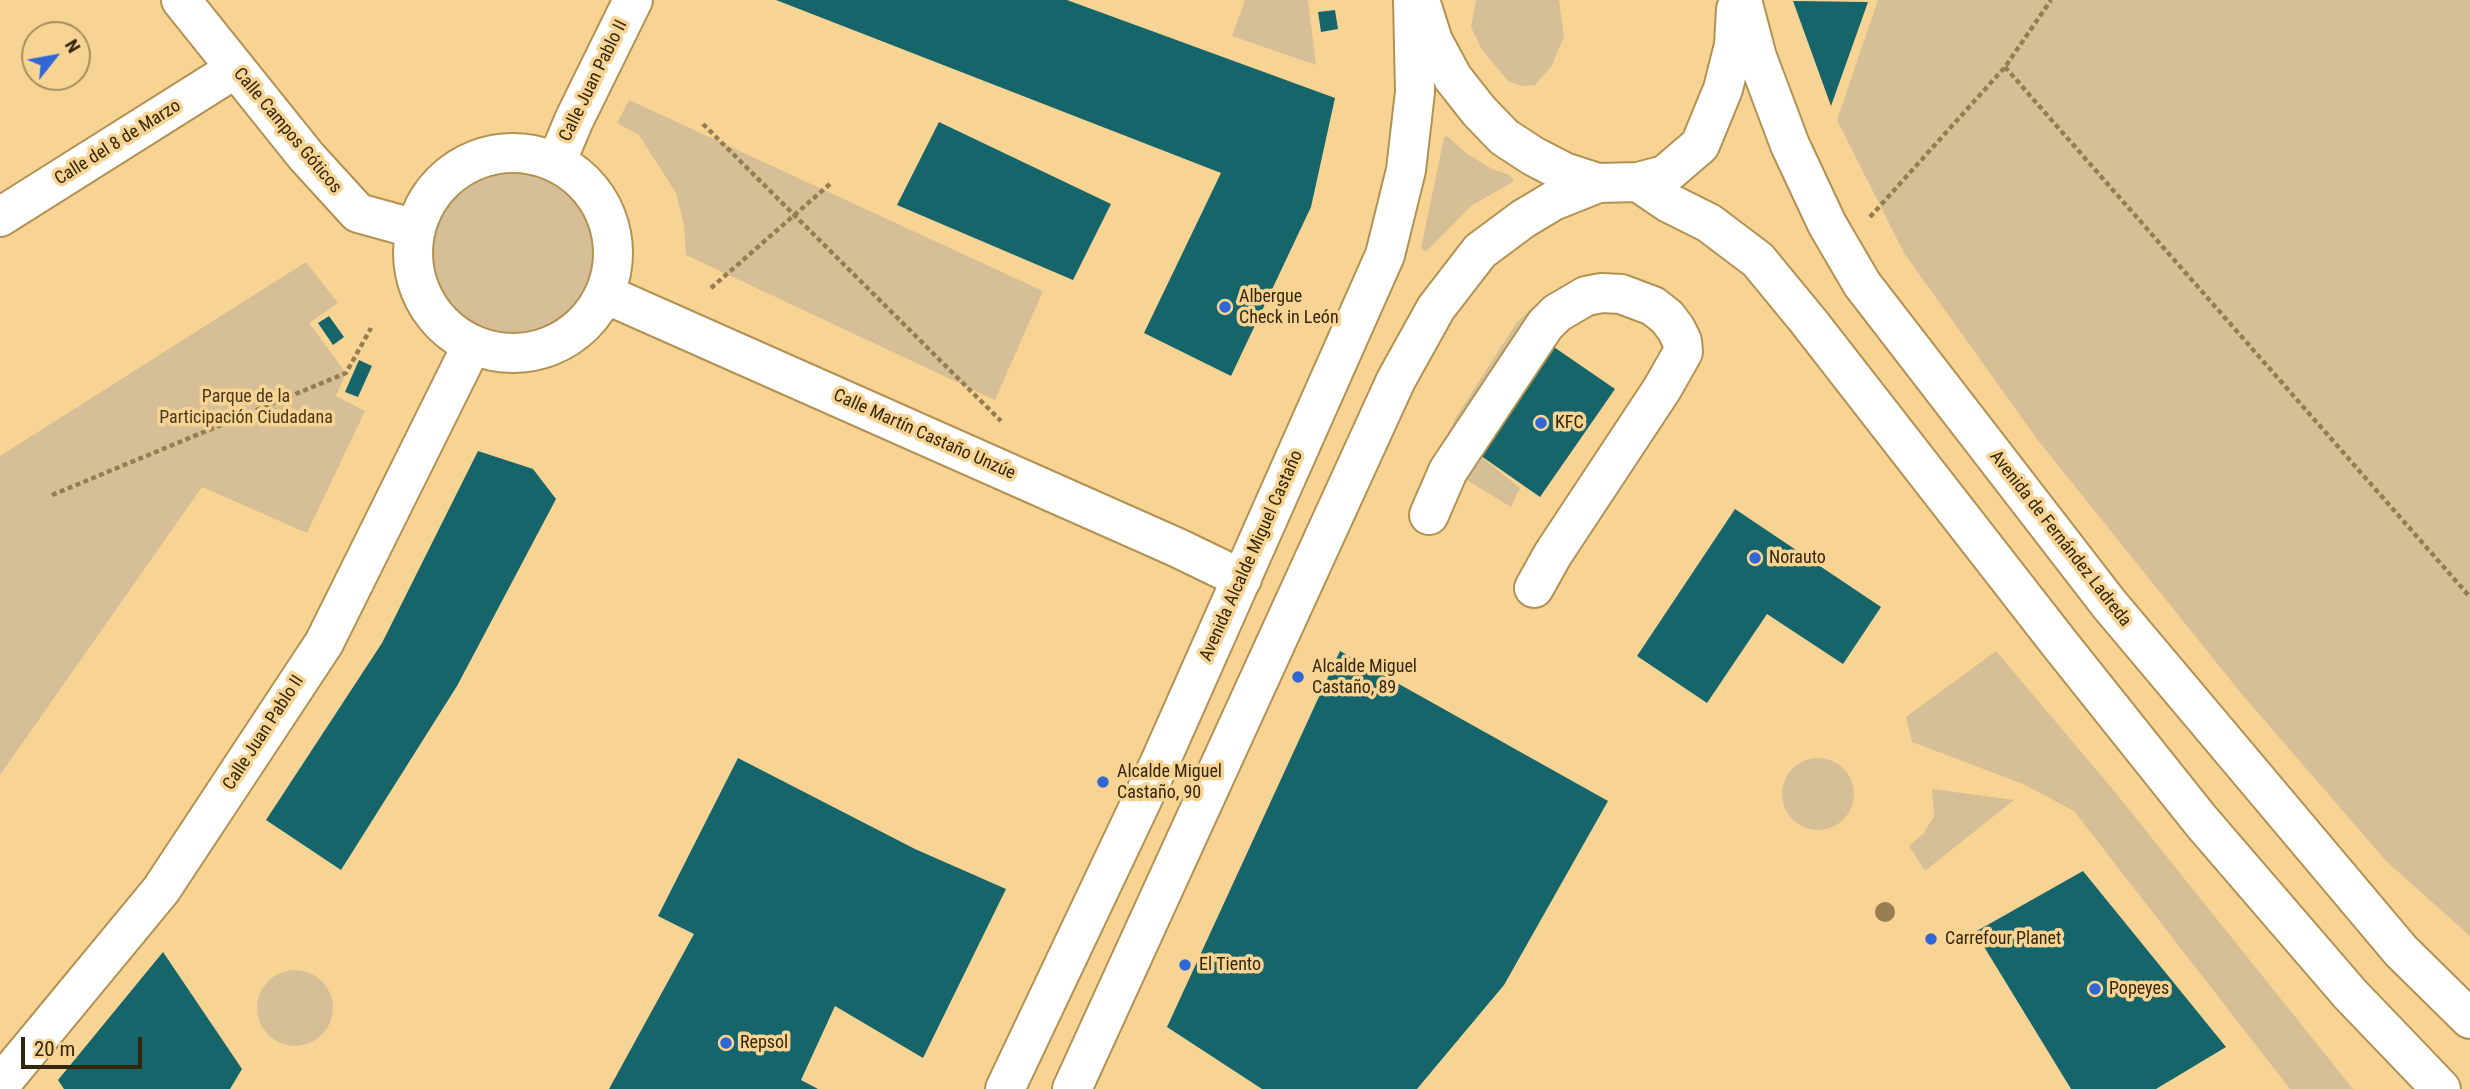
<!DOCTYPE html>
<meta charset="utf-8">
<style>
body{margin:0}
#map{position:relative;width:2470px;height:1089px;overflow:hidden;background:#f7d494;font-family:"Roboto Condensed",sans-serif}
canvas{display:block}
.north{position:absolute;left:21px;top:21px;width:70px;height:70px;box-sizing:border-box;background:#f7d494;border:2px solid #a98e5d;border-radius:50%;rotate:59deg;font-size:19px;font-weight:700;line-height:28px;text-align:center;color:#33260b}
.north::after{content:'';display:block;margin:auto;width:24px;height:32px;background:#3066d5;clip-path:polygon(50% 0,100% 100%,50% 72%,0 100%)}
.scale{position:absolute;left:21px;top:1037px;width:121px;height:32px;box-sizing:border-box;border:4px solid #33260b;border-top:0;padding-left:9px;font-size:21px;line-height:24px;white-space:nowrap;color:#33260b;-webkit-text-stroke:5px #f7d494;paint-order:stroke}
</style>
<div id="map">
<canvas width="2470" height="1089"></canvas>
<div class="north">N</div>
<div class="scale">20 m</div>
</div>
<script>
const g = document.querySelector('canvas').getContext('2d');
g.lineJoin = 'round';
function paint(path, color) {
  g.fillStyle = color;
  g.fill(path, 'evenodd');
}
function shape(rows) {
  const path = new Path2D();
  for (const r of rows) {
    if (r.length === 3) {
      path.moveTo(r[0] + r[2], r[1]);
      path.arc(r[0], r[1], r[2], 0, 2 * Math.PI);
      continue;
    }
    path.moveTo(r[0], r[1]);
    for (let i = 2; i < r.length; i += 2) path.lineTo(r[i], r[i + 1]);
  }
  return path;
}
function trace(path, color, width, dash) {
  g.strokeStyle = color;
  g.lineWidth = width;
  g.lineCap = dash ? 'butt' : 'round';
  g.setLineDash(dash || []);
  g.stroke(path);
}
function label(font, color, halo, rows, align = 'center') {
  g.font = font + ' "Roboto Condensed",sans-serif';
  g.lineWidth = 7;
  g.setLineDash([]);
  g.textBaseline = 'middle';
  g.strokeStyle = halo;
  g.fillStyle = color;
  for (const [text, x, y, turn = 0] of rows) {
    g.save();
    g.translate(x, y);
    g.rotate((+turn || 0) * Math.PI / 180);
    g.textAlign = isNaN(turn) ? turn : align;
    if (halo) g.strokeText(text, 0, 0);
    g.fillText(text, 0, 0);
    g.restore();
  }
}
const green = shape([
 [1245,0,1308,0,1316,65,1232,36],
 [1476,0,1559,0,1564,37,1551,67,1535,85,1522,86,1508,81,1482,50,1471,27],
 [1878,0,2470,0,2470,936,2387,862,2240,692,2037,439,1904,253,1837,120],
 [629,100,1043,291,995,400,686,255,684,225,676,193,639,135,617,123],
 [1447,136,1466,153,1492,169,1510,175,1514,181,1471,206,1426,252,1421,248,1444,138],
 [513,253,81],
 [306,262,338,303,309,323,346,373,336,396,365,411,307,533,202,487,0,775,0,456],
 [1588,275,1601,275,1434,462,1456,417,1517,322,1545,296],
 [1474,451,1520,488,1511,507,1465,479],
 [1996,651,2115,792,2353,1089,2290,1089,2074,811,2023,784,1912,742,1906,717],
 [1818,794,36],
 [1932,789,2014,800,1925,871,1909,846,1924,833,1934,816],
 [295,1008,38]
]);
const building = shape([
 [776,0,1067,0,1335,98,1311,207,1231,376,1144,333,1221,173],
 [1793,1,1868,2,1831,106],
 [1335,10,1338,29,1321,32,1318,12],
 [939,122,1111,204,1073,280,897,205],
 [329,316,344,337,333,345,318,323],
 [1548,343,1615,389,1540,497,1474,451],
 [359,360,372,366,358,397,345,392],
 [478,451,533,469,556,499,457,686,341,870,266,820,382,643],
 [1735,509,1881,607,1843,664,1767,614,1707,703,1637,656],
 [1340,651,1608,801,1504,985,1417,1089,1262,1089,1167,1027],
 [738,758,915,849,1006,889,923,1058,835,1006,801,1080,818,1089,609,1089,694,934,658,916],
 [2083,871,2226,1047,2156,1089,2071,1089,1975,932],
 [163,952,242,1069,230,1089,64,1089,58,1080]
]);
const path = shape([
 [2005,67,2470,597],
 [703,124,1001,421],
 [1870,217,2005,67,2051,0],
 [711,288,831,183],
 [52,495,346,373,371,328]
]);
const minor = shape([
 [181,0,306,156,358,213,416,229],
 [513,253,100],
 [556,163,574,120,633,0],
 [0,217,235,69],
 [605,294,1178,548,1242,579],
 [1429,515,1448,471,1545,325,1557,313,1586,296,1602,293,1621,294,1653,306,1667,317,1676,329,1682,341,1683,352,1662,389,1553,554,1534,588],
 [0,1085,161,890,324,643,472,345]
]);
const major = shape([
 [1005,1089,1160,762,1385,255,1406,170,1415,92,1413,0],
 [1072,1089,1396,380,1436,308,1480,251,1523,219,1553,201,1598,183]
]);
const highway = shape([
 [1420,0,1433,41,1453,78,1479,111,1504,137,1533,156,1564,172,1598,183,1638,182,1665,175,1700,145,1723,89,1734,45,1736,9],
 [1742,0,1757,57,1790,145,1827,224,1862,284,2109,604,2401,951,2470,1019],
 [1638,182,1669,203,1709,223,1758,260,1809,322,2059,643,2201,821,2350,994,2441,1089]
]);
const trees = [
 [1885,912]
];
const markers = [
 [1225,307,7,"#3066d5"],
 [1541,423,7,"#3066d5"],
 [1755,558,7,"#3066d5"],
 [1298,677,7,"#3066d5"],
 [1103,782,7,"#3066d5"],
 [1931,939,7,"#3066d5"],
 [1185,965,7,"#3066d5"],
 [2095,989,7,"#3066d5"],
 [726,1043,7,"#3066d5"]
];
const streetNames = [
 ["Calle Juan Pablo II",594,81,-64],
 ["Calle Campos Góticos",287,131,50],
 ["Calle del 8 de Marzo",118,143,-32],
 ["Calle Martín Castaño Unzúe",924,435,24],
 ["Avenida de Fernández Ladreda",2060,539,52],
 ["Avenida Alcalde Miguel Castaño",1252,556,-66],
 ["Calle Juan Pablo II",264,733,-57]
];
const poiNames = [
 ["Albergue",1239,297],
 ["Check in León",1239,318],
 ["KFC",1555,423],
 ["Norauto",1769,558],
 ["Alcalde Miguel",1312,667],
 ["Castaño, 89",1312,688],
 ["Alcalde Miguel",1117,772],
 ["Castaño, 90",1117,793],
 ["Carrefour Planet",1945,939],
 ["El Tiento",1199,965],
 ["Popeyes",2109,989],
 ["Repsol",740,1043]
];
const parkNames = [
 ["Parque de la",246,397],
 ["Participación Ciudadana",246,418]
];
paint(green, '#d6bf96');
paint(building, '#15656a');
trace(minor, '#b29152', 42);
trace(major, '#b29152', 42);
trace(highway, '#b29152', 42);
trace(path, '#957d4f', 4.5, [5, 3.5]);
trace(minor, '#fff', 38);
trace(major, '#fff', 38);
trace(highway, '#fff', 38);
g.fillStyle = '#977f51';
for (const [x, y] of trees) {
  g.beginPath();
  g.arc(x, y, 10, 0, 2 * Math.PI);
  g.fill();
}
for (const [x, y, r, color] of markers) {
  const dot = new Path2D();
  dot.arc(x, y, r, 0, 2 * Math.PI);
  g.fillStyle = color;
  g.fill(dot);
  trace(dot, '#f7d494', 2.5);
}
label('18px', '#33260b', '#f7d494', streetNames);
label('18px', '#33260b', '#f7d494', poiNames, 'left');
label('18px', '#49391b', '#f7d494', parkNames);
</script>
